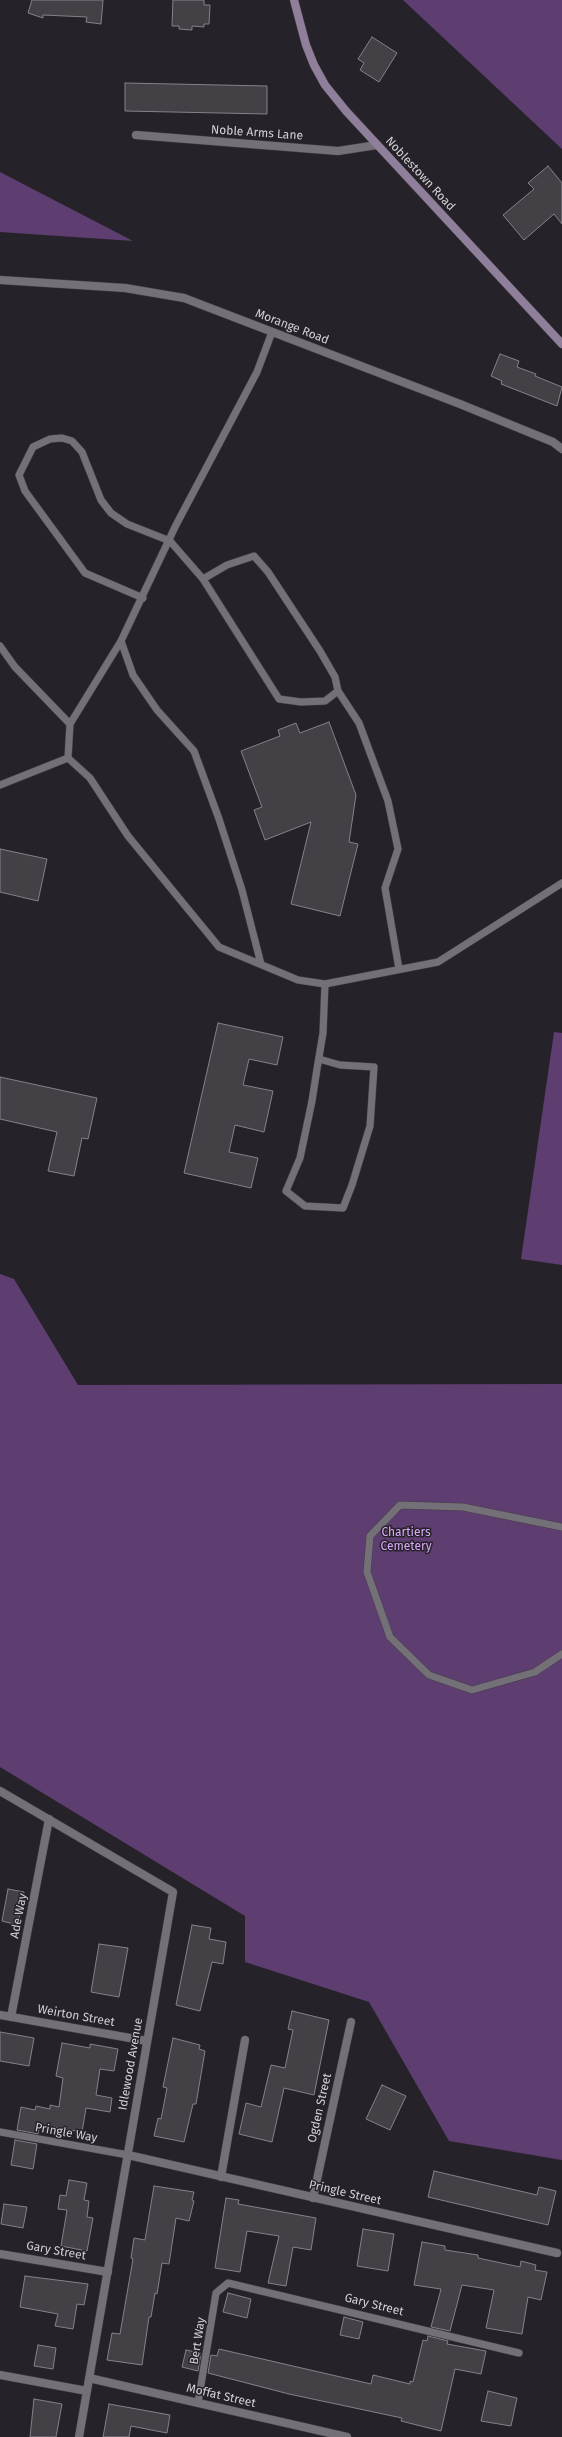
<!DOCTYPE html>
<style>
body{margin:0}
canvas{display:block;background:#262229}
</style>
<canvas width="562" height="2437"></canvas>
<script>
const g = document.querySelector('canvas').getContext('2d');
g.lineJoin = 'round';
function paint(path, color) {
  g.fillStyle = color;
  g.fill(path, 'evenodd');
}
function shape(rows) {
  const path = new Path2D();
  for (const r of rows) {
    path.moveTo(r[0], r[1]);
    for (let i = 2; i < r.length; i += 2) path.lineTo(r[i], r[i + 1]);
  }
  return path;
}
function trace(path, color, width, dash) {
  g.strokeStyle = color;
  g.lineWidth = width;
  g.lineCap = dash ? 'butt' : 'round';
  g.setLineDash(dash || []);
  g.stroke(path);
}
function label(font, color, halo, rows, align = 'center') {
  g.font = font + ' "Fira Sans",sans-serif';
  g.lineWidth = 3;
  g.setLineDash([]);
  g.textBaseline = 'middle';
  g.strokeStyle = halo;
  g.fillStyle = color;
  for (const [text, x, y, turn = 0] of rows) {
    g.save();
    g.translate(x, y);
    g.rotate((+turn || 0) * Math.PI / 180);
    g.textAlign = isNaN(turn) ? turn : align;
    if (halo) g.strokeText(text, 0, 0);
    g.fillText(text, 0, 0);
    g.restore();
  }
}
const green = shape([
 [403,0,562,0,562,149],
 [0,172,133,241,0,232],
 [554,1032,562,1033,562,1265,521,1259],
 [0,1274,14,1279,78,1385,562,1384,562,2160,449,2141,369,2002,245,1962,245,1916,0,1767]
]);
const building = shape([
 [32,0,103,0,101,24,86,22,87,17,43,15,43,18,28,13,32,0],
 [173,0,204,0,204,5,210,5,209,24,204,24,204,27,192,26,192,30,179,29,179,26,172,26,173,0],
 [372,37,397,53,379,82,360,70,364,63,358,59,372,37],
 [125,83,267,86,267,114,125,111,125,83],
 [548,166,562,183,562,224,554,214,524,240,503,215,534,189,528,183,548,166],
 [500,354,519,361,517,367,536,374,535,376,562,387,557,406,501,384,502,381,491,376,500,354],
 [329,722,356,795,349,842,358,844,340,916,291,904,311,822,265,840,254,810,262,807,241,751,280,736,278,730,296,723,300,733,329,722],
 [0,849,47,859,38,901,0,892,0,849],
 [218,1023,283,1037,277,1065,249,1059,243,1085,273,1091,264,1132,235,1125,229,1152,258,1158,251,1188,184,1173,218,1023],
 [0,1077,97,1098,88,1139,82,1138,74,1176,48,1171,57,1132,0,1119,0,1077],
 [8,1889,24,1892,18,1925,2,1921,8,1889],
 [192,1925,211,1928,209,1939,226,1942,223,1964,212,1962,200,2011,176,2005,192,1925],
 [99,1944,128,1948,119,1997,91,1992,99,1944],
 [292,2011,329,2020,314,2095,284,2088,272,2142,239,2134,246,2103,261,2107,271,2065,285,2068,293,2030,288,2029,292,2011],
 [0,2032,34,2038,29,2066,0,2061,0,2032],
 [173,2038,200,2045,199,2049,205,2051,196,2104,193,2104,184,2142,154,2136,158,2118,161,2119,167,2088,163,2087,173,2038],
 [62,2043,90,2048,90,2044,118,2049,114,2071,100,2069,96,2095,112,2098,110,2112,86,2108,82,2132,40,2125,38,2134,17,2130,21,2107,35,2110,36,2106,50,2109,50,2105,59,2107,63,2078,56,2076,62,2043],
 [382,2085,406,2096,390,2130,366,2119,382,2085],
 [15,2140,37,2144,33,2169,11,2165,15,2140],
 [434,2171,537,2195,539,2187,556,2191,548,2225,428,2197,434,2171],
 [69,2180,87,2183,84,2200,89,2201,87,2217,93,2218,87,2251,61,2246,67,2210,58,2209,60,2195,66,2196,69,2180],
 [154,2186,194,2192,192,2200,194,2201,189,2221,176,2218,169,2264,162,2263,157,2294,155,2293,151,2317,149,2317,142,2365,107,2360,112,2333,120,2334,133,2259,131,2258,134,2238,145,2240,154,2186],
 [226,2198,239,2200,238,2204,316,2218,311,2250,293,2247,286,2286,268,2283,279,2236,247,2231,240,2272,215,2268,226,2198],
 [4,2204,27,2207,23,2228,1,2224,4,2204],
 [363,2229,394,2234,388,2271,357,2266,363,2229],
 [422,2242,445,2246,445,2250,478,2255,478,2258,520,2267,521,2261,536,2265,535,2270,547,2272,541,2300,528,2297,522,2334,486,2328,494,2290,462,2285,450,2331,431,2327,441,2289,414,2285,422,2242],
 [25,2276,88,2284,84,2305,77,2304,73,2329,55,2326,58,2314,20,2307,25,2276],
 [228,2293,251,2299,247,2318,223,2312,228,2293],
 [344,2317,363,2322,359,2339,340,2335,344,2317],
 [428,2336,448,2341,447,2344,486,2351,481,2374,455,2369,441,2431,401,2421,402,2418,289,2394,208,2373,211,2355,217,2356,219,2349,371,2384,373,2375,410,2384,410,2381,413,2382,423,2340,427,2341,428,2336],
 [38,2345,56,2348,53,2369,34,2366,38,2345],
 [186,2350,201,2353,198,2371,182,2367,186,2350],
 [488,2391,517,2398,511,2426,481,2421,488,2391],
 [34,2399,62,2404,56,2437,30,2437,34,2399],
 [109,2404,170,2415,167,2433,131,2426,129,2437,103,2437,109,2404]
]);
const service = shape([
 [143,598,85,573,25,491,19,475,33,447,50,439,62,438,72,441,82,452,101,500,111,513,127,524,170,541,203,579,227,565,254,556,268,572,320,651,335,677,338,691,325,701,301,702,279,699,203,579],
 [121,641,70,724,68,758,90,778,128,836,219,947,298,980,325,984,438,962,562,883],
 [0,646,15,667,70,724],
 [338,691,359,723,388,801,398,849,385,888,399,969],
 [0,785,68,758],
 [261,964,242,890,219,819,194,751,157,710,133,675,121,641,176,525,257,372,272,332],
 [319,1059,340,1065,374,1067,370,1126,352,1185,343,1208,305,1206,286,1191,300,1158,312,1101,317,1069,323,1033,325,984],
 [562,1527,463,1507,400,1505,370,1536,367,1572,390,1637,429,1675,472,1690,535,1672,562,1654],
 [0,2132,128,2155],
 [198,2403,216,2293,228,2283,519,2353]
]);
const minor = shape([
 [136,135,338,151,377,145],
 [0,1791,173,1892,79,2437],
 [0,2015,147,2041],
 [11,2017,49,1819],
 [128,2155,557,2253],
 [221,2177,245,2040],
 [313,2198,351,2022],
 [0,2254,108,2272],
 [0,2375,87,2391],
 [89,2378,347,2437]
]);
const tertiary = shape([
 [0,280,125,288,184,298,460,404,553,442,562,449]
]);
const secondary = shape([
 [294,0,306,45,314,65,325,85,346,111,562,344]
]);
const streetNames = [
 ["Noble Arms Lane",257,133,4],
 ["Noblestown Road",420,174,47],
 ["Morange Road",292,327,21],
 ["Ade Way",19,1916,-79],
 ["Weirton Street",76,2016,10],
 ["Idlewood Avenue",131,2064,-80],
 ["Ogden Street",320,2108,-77],
 ["Pringle Way",66,2133,10],
 ["Pringle Street",345,2193,13],
 ["Gary Street",56,2251,10],
 ["Gary Street",374,2305,14],
 ["Bert Way",198,2341,-81],
 ["Moffat Street",221,2396,13]
];
const parkNames = [
 ["Chartiers",406,1533],
 ["Cemetery",406,1547]
];
paint(green, '#5e3d70');
paint(building, '#444046');
trace(building, '#868189', 1);
trace(service, '#423f44', 8);
trace(minor, '#423f44', 9);
trace(tertiary, '#423f44', 9);
trace(secondary, '#423f44', 9);
trace(service, '#747077', 7);
trace(minor, '#747077', 8);
trace(tertiary, '#747077', 8);
trace(secondary, '#907f9b', 8);
label('12px', '#d3d0d5', '#262229', streetNames);
label('12px', '#daa8f8', '#262229', parkNames);
</script>
